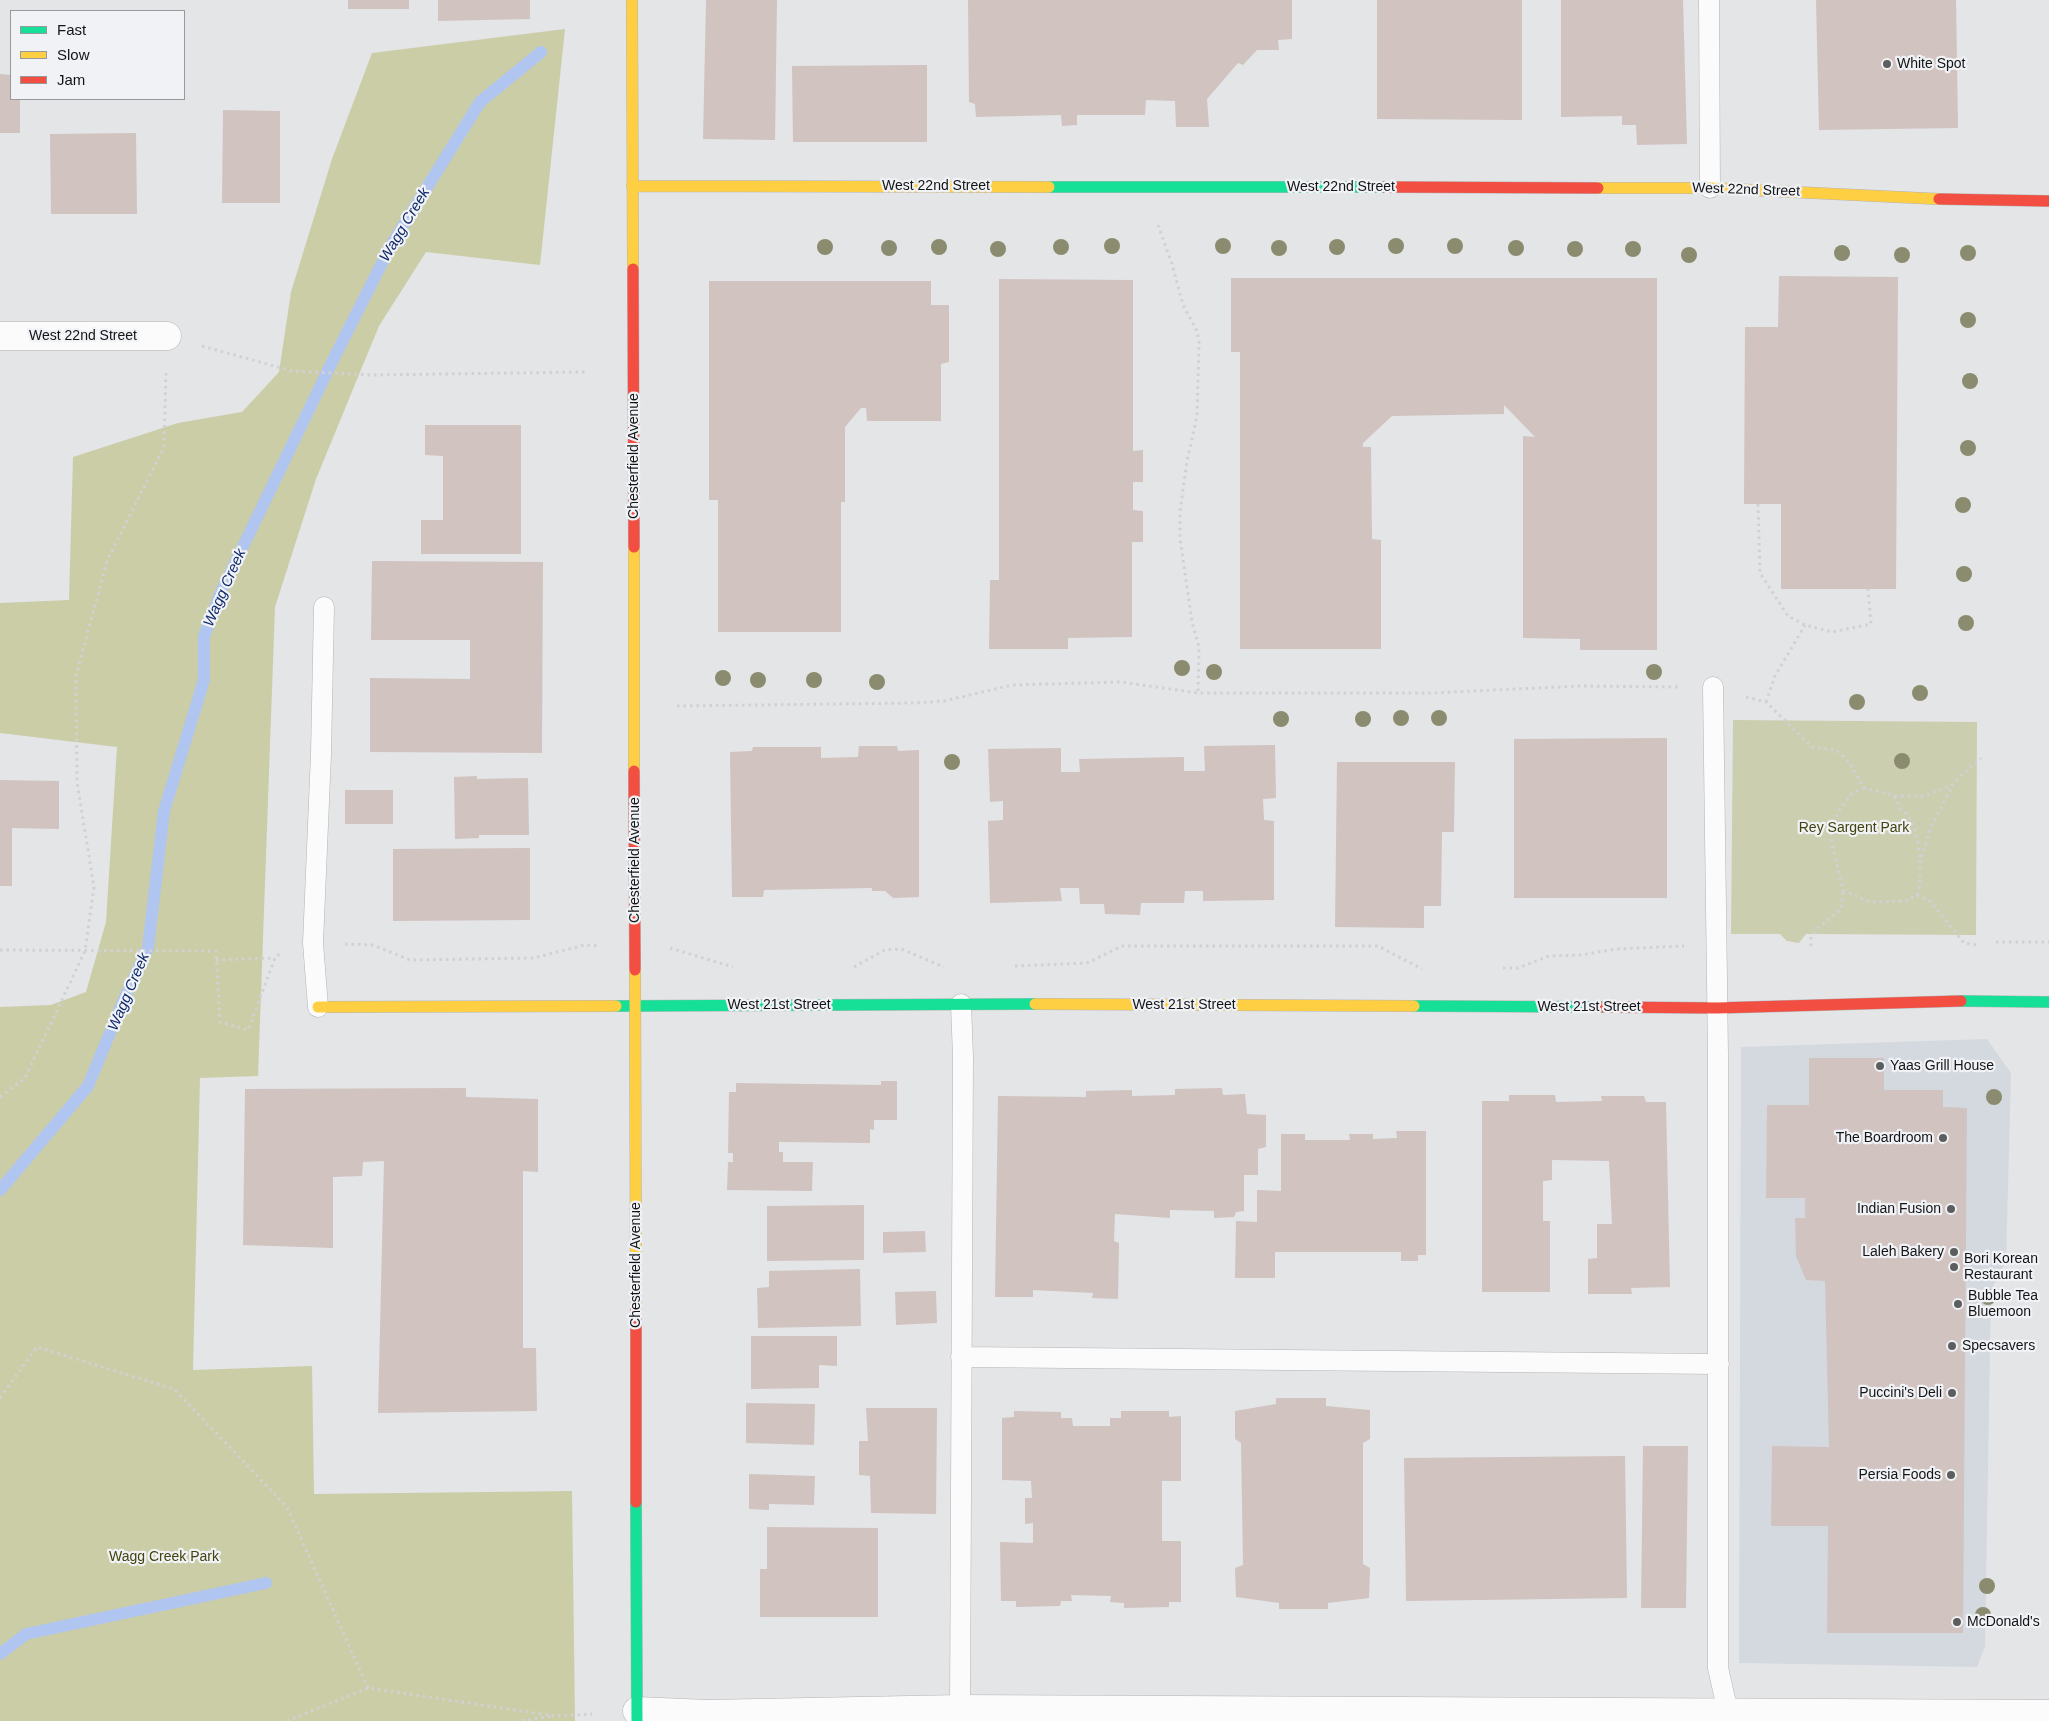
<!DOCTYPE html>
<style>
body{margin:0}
#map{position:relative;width:2049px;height:1721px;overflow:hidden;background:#e4e5e7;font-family:Arial,sans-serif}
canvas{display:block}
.legend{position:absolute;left:10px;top:10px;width:175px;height:90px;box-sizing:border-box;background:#f0f2f6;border:1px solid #98999c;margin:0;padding:6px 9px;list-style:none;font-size:15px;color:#131415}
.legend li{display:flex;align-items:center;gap:10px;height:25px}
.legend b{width:25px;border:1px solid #98999c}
</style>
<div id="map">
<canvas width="2049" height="1721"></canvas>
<ul class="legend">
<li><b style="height:6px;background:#16e098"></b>Fast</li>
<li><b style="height:6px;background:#ffcf43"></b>Slow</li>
<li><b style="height:6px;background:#f24e42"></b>Jam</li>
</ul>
</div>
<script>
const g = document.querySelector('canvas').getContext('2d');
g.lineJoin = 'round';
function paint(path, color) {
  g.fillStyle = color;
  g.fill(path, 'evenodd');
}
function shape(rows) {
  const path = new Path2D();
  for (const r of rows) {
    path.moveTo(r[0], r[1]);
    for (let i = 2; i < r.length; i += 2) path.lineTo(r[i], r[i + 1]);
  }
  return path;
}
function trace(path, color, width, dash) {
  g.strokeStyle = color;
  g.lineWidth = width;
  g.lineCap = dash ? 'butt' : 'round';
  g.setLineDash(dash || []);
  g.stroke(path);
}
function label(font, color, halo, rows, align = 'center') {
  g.font = font + ' Arial,sans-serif';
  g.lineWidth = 4.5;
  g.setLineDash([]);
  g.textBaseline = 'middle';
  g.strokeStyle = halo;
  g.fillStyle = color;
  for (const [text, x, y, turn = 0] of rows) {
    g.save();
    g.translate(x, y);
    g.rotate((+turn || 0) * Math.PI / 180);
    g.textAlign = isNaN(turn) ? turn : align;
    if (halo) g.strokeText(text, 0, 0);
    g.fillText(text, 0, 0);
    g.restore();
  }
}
const built = shape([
 [1987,1039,2011,1073,2006,1262,1991,1290,1985,1647,1977,1667,1739,1663,1741,1047]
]);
const green = shape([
 [1733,720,1977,722,1976,935,1806,934,1799,943,1787,941,1780,934,1731,934]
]);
const forest = shape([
 [565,29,540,265,426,252,379,326,316,479,275,607,258,1076,200,1078,193,1370,312,1366,314,1494,572,1491,575,1721,0,1721,0,1007,51,1005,86,992,106,922,117,747,0,733,0,603,69,600,73,457,178,423,242,412,279,372,291,292,332,159,372,53]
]);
const stream = shape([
 [0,1190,88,1086,124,999,148,948,164,811,204,680,204,636,221,592,330,366,390,247,480,102,541,52],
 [0,1654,26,1634,266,1583]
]);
const building = shape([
 [348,0,409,0,409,9,348,9],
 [438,0,530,0,530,19,438,21],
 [706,0,777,0,775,140,703,139],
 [968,0,1292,0,1292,39,1278,40,1279,50,1257,50,1243,65,1238,63,1207,99,1209,127,1176,127,1175,101,1146,100,1145,115,1077,115,1077,125,1062,126,1061,115,976,117,975,104,969,102],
 [1377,0,1522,0,1522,120,1377,119],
 [1561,0,1683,0,1687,144,1637,145,1636,125,1622,125,1622,116,1561,117],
 [1816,0,1956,0,1958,128,1819,130],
 [927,65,927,142,793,142,792,66],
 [0,74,11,75,11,99,20,99,20,133,0,133],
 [223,110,280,111,280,203,222,203],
 [136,133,137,214,51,214,50,134],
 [1779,276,1898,277,1896,589,1781,589,1781,504,1744,504,1745,327,1778,327],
 [1231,278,1657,278,1657,650,1580,650,1580,639,1523,638,1523,436,1535,437,1504,405,1504,414,1392,416,1363,443,1363,447,1371,447,1372,539,1381,540,1381,649,1240,649,1240,352,1231,352],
 [999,279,1133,280,1133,451,1143,450,1143,482,1133,482,1133,510,1143,511,1143,542,1132,542,1132,637,1068,638,1068,649,989,649,990,580,999,580],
 [709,281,931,281,931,305,949,305,949,362,941,364,941,421,867,421,866,408,861,408,845,427,845,502,841,502,841,632,718,632,718,500,709,500],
 [425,425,521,425,521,554,421,554,421,520,443,520,443,456,425,455],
 [372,561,543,562,542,753,370,752,370,678,470,679,470,640,371,640],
 [1667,738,1667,898,1514,898,1514,739],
 [1275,745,1276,798,1263,799,1264,820,1274,821,1274,900,1203,901,1203,891,1185,891,1184,903,1141,903,1140,915,1105,914,1104,904,1080,904,1079,888,1060,888,1062,901,990,903,988,821,1003,820,1003,801,990,802,988,749,1061,748,1061,772,1080,772,1079,759,1184,757,1184,771,1205,771,1204,746],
 [859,746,897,746,898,751,919,750,919,897,893,898,885,891,872,891,872,888,764,890,763,897,732,897,730,752,752,751,753,747,821,747,821,758,858,757],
 [1337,762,1455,762,1454,832,1442,832,1441,906,1424,906,1424,928,1335,927],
 [477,776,477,779,528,778,529,835,479,835,479,838,455,839,454,777],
 [0,780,59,781,59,829,12,828,12,886,0,886],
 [345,790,393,790,393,824,345,824],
 [530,848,530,920,393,921,393,849],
 [1809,1058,1884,1058,1884,1090,1943,1090,1943,1107,1967,1108,1963,1633,1827,1633,1828,1526,1771,1526,1772,1446,1829,1447,1825,1281,1806,1280,1796,1256,1795,1218,1805,1218,1805,1198,1766,1198,1767,1105,1809,1105],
 [881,1081,897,1081,897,1120,874,1120,874,1130,870,1129,870,1143,779,1142,779,1152,783,1152,783,1162,813,1162,812,1191,727,1190,728,1162,733,1162,733,1153,728,1153,729,1092,736,1092,736,1083,881,1085],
 [466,1088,466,1097,538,1099,538,1172,523,1171,523,1348,536,1348,537,1411,378,1413,384,1161,363,1162,362,1176,333,1177,333,1248,243,1245,245,1089],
 [1222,1088,1223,1095,1245,1094,1247,1114,1266,1115,1266,1147,1258,1149,1258,1175,1244,1175,1244,1211,1236,1212,1234,1217,1214,1218,1214,1211,1170,1210,1170,1218,1115,1214,1114,1241,1119,1243,1118,1299,1092,1298,1093,1293,1033,1290,1033,1297,995,1297,998,1096,1086,1097,1086,1091,1132,1090,1132,1096,1175,1095,1175,1089],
 [1509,1095,1555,1095,1556,1102,1602,1101,1601,1096,1644,1096,1646,1102,1666,1102,1670,1287,1631,1288,1632,1294,1588,1294,1588,1259,1597,1258,1597,1224,1612,1224,1609,1161,1552,1160,1552,1180,1543,1181,1543,1221,1550,1221,1550,1292,1482,1292,1482,1101,1509,1101],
 [1396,1131,1426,1131,1426,1255,1418,1255,1418,1261,1401,1261,1401,1252,1275,1252,1275,1278,1235,1278,1236,1221,1257,1222,1257,1190,1281,1191,1281,1134,1305,1134,1305,1140,1350,1140,1349,1134,1373,1134,1373,1139,1397,1138],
 [864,1205,864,1260,767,1261,767,1206],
 [925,1231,926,1252,883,1253,883,1232],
 [860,1269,861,1326,758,1328,757,1288,769,1287,769,1271],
 [936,1291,937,1323,896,1325,895,1292],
 [751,1336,837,1336,837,1366,819,1365,819,1388,751,1389],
 [1276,1398,1326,1398,1326,1406,1370,1410,1370,1439,1363,1443,1363,1564,1370,1568,1369,1598,1328,1603,1328,1609,1279,1609,1279,1603,1236,1597,1235,1568,1243,1565,1241,1443,1235,1439,1235,1411,1276,1404],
 [746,1403,815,1404,814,1445,746,1443],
 [866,1408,937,1408,936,1514,871,1513,870,1476,859,1475,859,1441,868,1441],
 [1014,1411,1061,1412,1061,1418,1072,1418,1073,1426,1110,1426,1110,1418,1121,1418,1121,1411,1169,1411,1169,1417,1181,1416,1181,1481,1162,1481,1162,1541,1181,1541,1181,1602,1169,1602,1169,1607,1124,1608,1124,1603,1110,1602,1111,1596,1071,1595,1072,1601,1061,1601,1060,1606,1016,1607,1016,1601,1001,1601,1000,1542,1033,1543,1033,1523,1025,1524,1025,1498,1032,1498,1031,1481,1002,1480,1002,1418,1014,1417],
 [1643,1446,1688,1446,1686,1608,1641,1608],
 [1625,1456,1627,1598,1406,1601,1404,1458],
 [749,1474,815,1476,814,1505,769,1504,769,1510,749,1509],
 [767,1527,878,1528,878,1617,760,1617,760,1569,767,1569]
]);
const path = shape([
 [1158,225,1172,264,1183,305,1197,331,1199,342,1197,416,1187,461,1180,511,1180,538,1192,622,1199,647,1198,693],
 [202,346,292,371,372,375,585,372],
 [1758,504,1760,573,1788,616,1805,625,1832,632,1871,624,1868,589],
 [1746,697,1766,702,1812,747,1836,750,1849,762,1864,788,1897,796,1924,796,1950,786,1981,758],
 [1766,702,1775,676,1805,625],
 [677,706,914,703,944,701,1012,685,1121,682,1198,693,1433,693,1579,686,1681,687],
 [1864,788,1852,793,1837,814,1831,833,1832,844,1843,890,1870,902,1906,901,1917,895,1920,886,1920,857,1916,832,1908,815,1901,809,1894,796],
 [1921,857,1932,825,1953,785],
 [1917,895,1930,901,1964,943,1977,945],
 [1996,942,2049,942],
 [345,944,373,945,410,960,533,958,585,945,599,946],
 [1811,946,1811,937,1818,928,1841,910,1843,890],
 [670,948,733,967],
 [0,950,216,951,220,1022,248,1030,275,958,281,952],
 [216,960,275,958],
 [1015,966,1087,963,1122,946,1378,946,1422,969],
 [854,967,885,950,901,949,944,967],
 [1503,968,1518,968,1549,956,1581,955,1616,949,1684,946],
 [0,1097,25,1078,85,951,94,887,77,782,76,676,107,561,164,447,166,371],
 [0,1398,37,1347,174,1389,287,1507,368,1688],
 [287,1721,368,1688,555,1716,592,1714],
 [522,1721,552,1716]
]);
const lane = shape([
 [1709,0,1710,188],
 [1713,687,1718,1055,1718,1668,1730,1721],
 [318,1007,313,943,321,754,324,607],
 [961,1357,1719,1364],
 [960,1709,963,1057,961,1004]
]);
const street = shape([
 [0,336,167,336],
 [637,1711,707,1714,960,1709,2049,1714]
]);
const fast = shape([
 [1049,187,1383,187],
 [1961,1001,2049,1002],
 [616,1006,1035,1004],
 [1414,1006,1603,1007],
 [636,1502,637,1721]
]);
const slow = shape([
 [632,0,633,269],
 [632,186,1049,187],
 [1598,188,1710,188,1939,199],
 [634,547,634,771],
 [635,970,636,1307],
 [1035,1004,1414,1006],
 [318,1007,616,1006]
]);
const jam = shape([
 [1383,187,1598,188],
 [1939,199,2049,201],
 [633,269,634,547],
 [634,771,635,970],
 [1603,1007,1717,1008,1961,1001],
 [636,1307,636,1502]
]);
const trees = [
 [1112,246],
 [1223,246],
 [1396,246],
 [1455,246],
 [825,247],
 [939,247],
 [1061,247],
 [1337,247],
 [889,248],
 [1279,248],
 [1516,248],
 [998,249],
 [1575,249],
 [1633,249],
 [1842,253],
 [1968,253],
 [1689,255],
 [1902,255],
 [1968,320],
 [1970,381],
 [1968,448],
 [1963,505],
 [1964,574],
 [1966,623],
 [1182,668],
 [1214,672],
 [1654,672],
 [723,678],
 [758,680],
 [814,680],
 [877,682],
 [1920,693],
 [1857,702],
 [1401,718],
 [1439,718],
 [1281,719],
 [1363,719],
 [1902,761],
 [952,762],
 [1994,1097],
 [1988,1297],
 [1987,1586],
 [1983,1615]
];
const markers = [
 [1887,64,5,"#5c5d5e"],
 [1880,1066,5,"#5c5d5e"],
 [1943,1138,5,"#5c5d5e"],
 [1951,1209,5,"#5c5d5e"],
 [1954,1252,5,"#5c5d5e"],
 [1954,1267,5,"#5c5d5e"],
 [1958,1304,5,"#5c5d5e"],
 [1952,1346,5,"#5c5d5e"],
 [1952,1393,5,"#5c5d5e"],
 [1951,1475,5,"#5c5d5e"],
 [1957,1622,5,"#5c5d5e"]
];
const poiNames = [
 ["White Spot",1897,64],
 ["Yaas Grill House",1890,1066],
 ["The Boardroom",1933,1138,"right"],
 ["Indian Fusion",1941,1209,"right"],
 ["Laleh Bakery",1944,1252,"right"],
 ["Bori Korean",1964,1259],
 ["Restaurant",1964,1275],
 ["Bubble Tea",1968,1296],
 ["Bluemoon",1968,1312],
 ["Specsavers",1962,1346],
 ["Puccini's Deli",1942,1393,"right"],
 ["Persia Foods",1941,1475,"right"],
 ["McDonald's",1967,1622]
];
const streetNames = [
 ["West 22nd Street",936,186],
 ["West 22nd Street",1341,187],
 ["West 22nd Street",1746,190,2],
 ["West 22nd Street",83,336],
 ["Chesterfield Avenue",634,456,-90],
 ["Chesterfield Avenue",635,860,-90],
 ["West 21st Street",779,1005],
 ["West 21st Street",1184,1005],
 ["West 21st Street",1589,1007],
 ["Chesterfield Avenue",636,1265,-90]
];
const parkNames = [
 ["Rey Sargent Park",1854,828],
 ["Wagg Creek Park",164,1557]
];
const waterNames = [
 ["Wagg Creek",405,225,-59],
 ["Wagg Creek",225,588,-66],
 ["Wagg Creek",129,992,-67]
];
paint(built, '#d4d9df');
paint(green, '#ccceb0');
paint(forest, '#cbcda7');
trace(stream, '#b0c5ef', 12);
paint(building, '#d0c3c0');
trace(lane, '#b4b4b6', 21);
trace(street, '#b4b4b6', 29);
trace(fast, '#b4b4b6', 12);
trace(slow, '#b4b4b6', 12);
trace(jam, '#b4b4b6', 12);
trace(path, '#d1d1d3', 3, [2.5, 4]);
trace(lane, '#fbfbfb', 20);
trace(street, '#fbfbfb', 28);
trace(fast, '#16e098', 11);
trace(slow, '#ffcf43', 11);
trace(jam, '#f24e42', 11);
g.fillStyle = '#8b8c6f';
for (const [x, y] of trees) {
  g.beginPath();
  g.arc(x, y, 8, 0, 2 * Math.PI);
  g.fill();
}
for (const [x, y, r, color] of markers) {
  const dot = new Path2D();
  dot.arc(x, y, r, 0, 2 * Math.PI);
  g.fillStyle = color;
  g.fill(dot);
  trace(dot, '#f0f2f6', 2);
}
label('14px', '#131415', '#f0f2f6', poiNames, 'left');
label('14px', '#131415', '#f0f2f6', streetNames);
label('14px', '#43440d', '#f0f2f6', parkNames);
label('italic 15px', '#0e296c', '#f0f2f6', waterNames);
</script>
